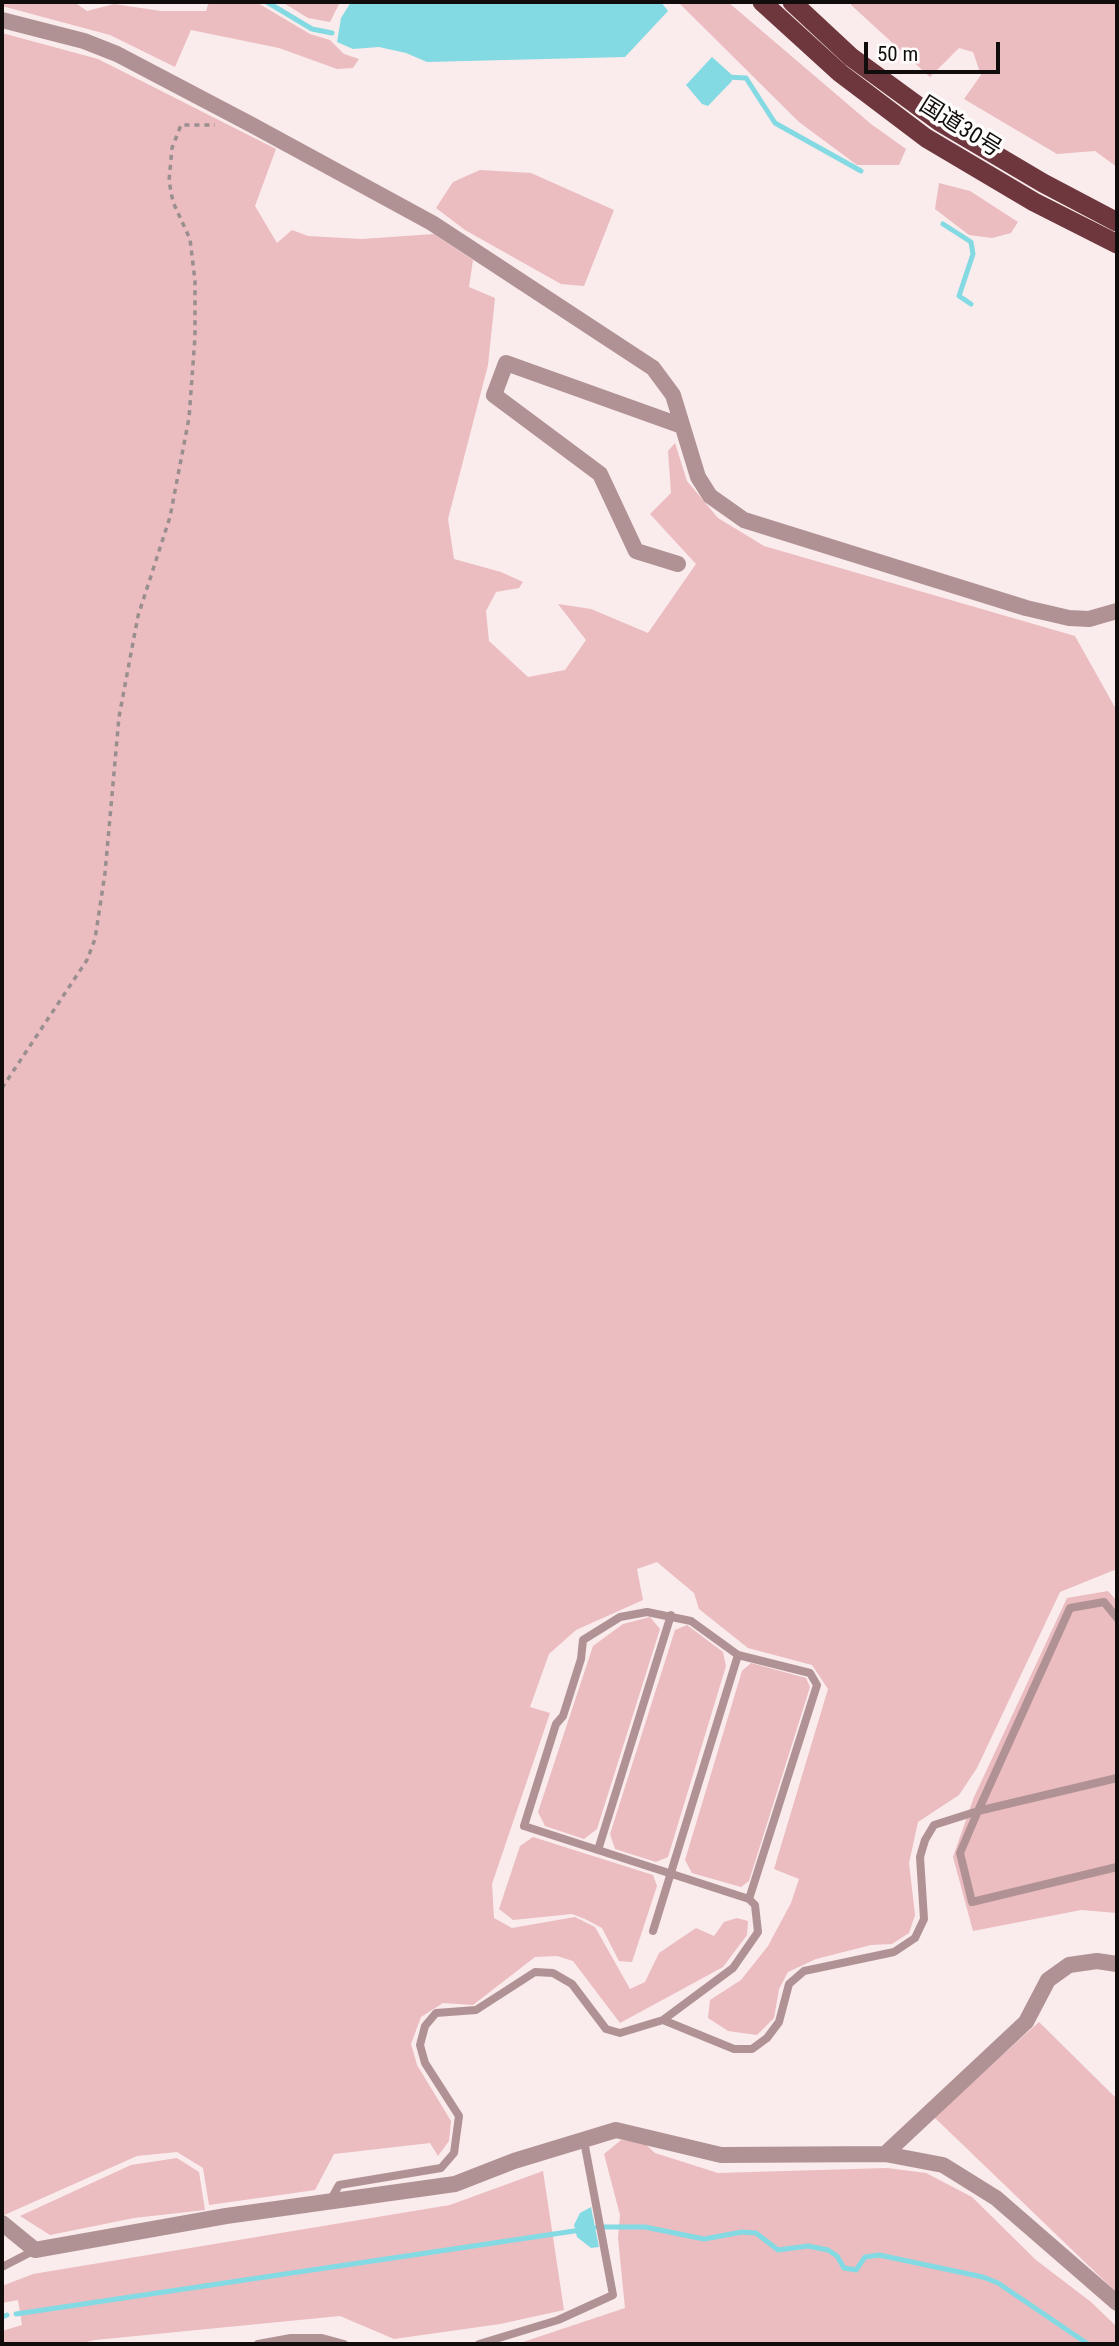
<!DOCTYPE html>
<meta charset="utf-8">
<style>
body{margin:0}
#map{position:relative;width:1119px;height:2346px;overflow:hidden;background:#faebec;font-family:"Roboto Condensed",sans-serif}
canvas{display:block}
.frame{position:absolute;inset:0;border:4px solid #120d0d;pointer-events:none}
.scale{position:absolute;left:864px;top:42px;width:136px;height:32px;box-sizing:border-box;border:4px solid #120d0d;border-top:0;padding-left:9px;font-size:21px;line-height:24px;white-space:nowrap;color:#120d0d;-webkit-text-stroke:5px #fffcfc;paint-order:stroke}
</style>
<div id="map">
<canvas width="1119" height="2346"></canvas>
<div class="frame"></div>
<div class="scale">50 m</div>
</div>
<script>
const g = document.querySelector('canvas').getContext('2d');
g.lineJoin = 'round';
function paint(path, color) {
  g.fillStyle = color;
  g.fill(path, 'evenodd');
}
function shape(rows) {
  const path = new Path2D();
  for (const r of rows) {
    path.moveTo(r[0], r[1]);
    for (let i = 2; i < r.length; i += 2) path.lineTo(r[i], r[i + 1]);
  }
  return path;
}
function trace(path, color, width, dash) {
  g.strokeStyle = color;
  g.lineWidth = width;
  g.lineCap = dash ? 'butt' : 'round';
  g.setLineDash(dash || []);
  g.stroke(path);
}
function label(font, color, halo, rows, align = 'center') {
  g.font = font + ' "Roboto Condensed","Noto Sans JP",sans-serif';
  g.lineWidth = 7;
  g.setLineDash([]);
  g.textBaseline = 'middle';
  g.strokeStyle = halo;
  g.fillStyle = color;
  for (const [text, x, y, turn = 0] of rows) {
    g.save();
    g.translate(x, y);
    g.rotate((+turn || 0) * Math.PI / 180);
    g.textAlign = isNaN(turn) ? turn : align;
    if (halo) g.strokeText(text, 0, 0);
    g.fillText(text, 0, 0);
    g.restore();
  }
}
const green = shape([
 [2,2,74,2,87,11,114,4,161,11,206,11,209,2,256,2,310,34,330,40,344,54,359,59,353,68,337,69,279,48,191,30,175,67,110,35,2,6],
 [282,2,340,2,330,22,308,18],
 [678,2,728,2,871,124,906,149,899,165,857,165,799,122],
 [851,2,1117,2,1117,167,1095,151,1057,154,964,99,981,75,973,52,959,48,930,77,851,5],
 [2,33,98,59,276,149,255,206,277,243,292,230,308,236,362,239,434,234,473,260,469,287,495,298,488,365,448,519,454,559,501,572,523,582,519,588,496,592,486,611,489,641,528,677,565,670,586,640,558,604,591,609,648,633,696,564,650,514,671,493,668,451,675,443,687,481,718,518,764,546,1075,636,1117,711,1117,1569,1060,1592,977,1768,959,1795,918,1822,909,1863,915,1915,909,1933,892,1944,871,1945,816,1959,788,1972,779,1989,774,2018,757,2035,728,2031,708,2018,710,2000,741,1980,768,1946,791,1903,799,1879,774,1869,828,1689,812,1665,748,1648,699,1609,694,1593,657,1562,637,1569,643,1600,576,1630,549,1654,530,1707,550,1713,492,1884,494,1918,512,1928,575,1917,595,1927,630,1989,645,1982,659,1953,696,1928,714,1936,724,1922,737,1918,748,1921,747,1935,723,1967,620,2023,573,1961,557,1956,535,1957,473,2005,443,2003,421,2017,411,2044,417,2065,451,2121,449,2141,438,2156,430,2143,334,2154,315,2190,209,2205,203,2168,177,2152,137,2156,2,2216],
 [480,170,531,173,614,210,584,286,561,284,465,230,436,208,453,182],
 [939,183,970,191,1018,222,1011,233,992,238,969,235,935,209],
 [1108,1591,1117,1601,1117,1913,1081,1910,973,1931,953,1857,974,1797,1067,1598],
 [650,1617,660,1629,597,1829,584,1839,545,1826,538,1812,593,1646,623,1624],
 [687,1625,723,1652,726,1666,668,1857,656,1862,615,1849,610,1834,675,1630],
 [751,1663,806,1678,810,1687,749,1881,741,1887,692,1873,685,1860,742,1671],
 [533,1837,653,1875,657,1886,632,1962,619,1961,602,1928,585,1919,572,1914,513,1920,499,1909,520,1846],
 [1039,2022,1117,2099,1117,2293,934,2117],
 [621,2140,644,2143,655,2153,718,2173,887,2168,926,2173,972,2197,1036,2260,1091,2302,1117,2327,1117,2344,517,2344,625,2308,618,2238,620,2215,604,2154],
 [177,2158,199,2172,205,2210,134,2218,50,2235,20,2216,131,2165],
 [543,2171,564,2310,500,2324,394,2339,340,2316,95,2340,78,2344,2,2344,2,2331,22,2325,18,2300,2,2303,2,2286,33,2274,450,2205]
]);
const water = shape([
 [351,2,661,2,668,11,625,57,427,62,406,53,379,47,353,49,337,42,341,18],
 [712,57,731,74,732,81,708,106,702,104,686,85],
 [591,2207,599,2247,591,2248,577,2237,574,2225,580,2213]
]);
const stream = shape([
 [267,2,312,29,332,33],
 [727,77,746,78,775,123,861,171],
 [943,224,971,242,973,254,959,296,971,304],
 [597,2227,645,2227,704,2239,742,2232,756,2233,778,2250,808,2246,828,2250,837,2256,844,2268,856,2270,865,2257,879,2255,983,2277,998,2283,1088,2344],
 [16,2314,581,2230],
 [2,2317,7,2315]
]);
const path = shape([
 [2,1088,87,960,95,939,105,873,119,717,138,616,170,517,189,418,195,337,195,281,190,239,173,202,169,181,172,148,181,125,215,125]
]);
const service = shape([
 [1117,1778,978,1811,960,1853,972,1902,1117,1867],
 [598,1850,671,1615],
 [653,1931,738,1655],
 [663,2020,733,1968,758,1932,755,1905,749,1899,524,1826,556,1724,563,1716,581,1659,583,1640,620,1617,647,1612,691,1621,738,1655,810,1673,817,1685,749,1899],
 [330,2201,339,2185,441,2168,454,2153,459,2116,425,2063,420,2045,425,2026,436,2013,476,2010,535,1972,553,1973,572,1984,606,2029,620,2033,663,2020,734,2049,752,2049,767,2038,779,2022,789,1984,804,1971,894,1952,915,1938,924,1919,920,1857,925,1840,934,1825,978,1811,1070,1608,1104,1602,1117,1618],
 [2,2267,35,2250],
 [258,2344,291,2338,322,2338,344,2344],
 [479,2344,558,2320,613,2295,584,2141]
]);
const minor = shape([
 [2,20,84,41,117,54,252,125,432,223,653,368,673,395,698,477,710,496,744,520,1026,608,1069,618,1089,619,1117,611],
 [678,564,636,551,600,474,494,395,506,363,682,426],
 [885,2154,1026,2022,1048,1980,1069,1965,1097,1961,1117,1964],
 [2,2223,35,2250,226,2216,455,2184,514,2161,616,2130,721,2155,885,2154,943,2165,996,2198,1117,2303]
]);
const trunk = shape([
 [762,2,840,73,926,138,1034,202,1117,244],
 [792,2,851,57,940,122,1043,183,1117,222]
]);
const streetNames = [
 ["国道30号",960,128,32]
];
paint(green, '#ebbcc0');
paint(water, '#84dae3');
trace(stream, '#84dae3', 5);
trace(path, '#9a8f8f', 3.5, [5, 5]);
trace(service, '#b19294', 8);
trace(minor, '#b19294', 16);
trace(trunk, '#6e373e', 19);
label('23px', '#120d0d', '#fffcfc', streetNames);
</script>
